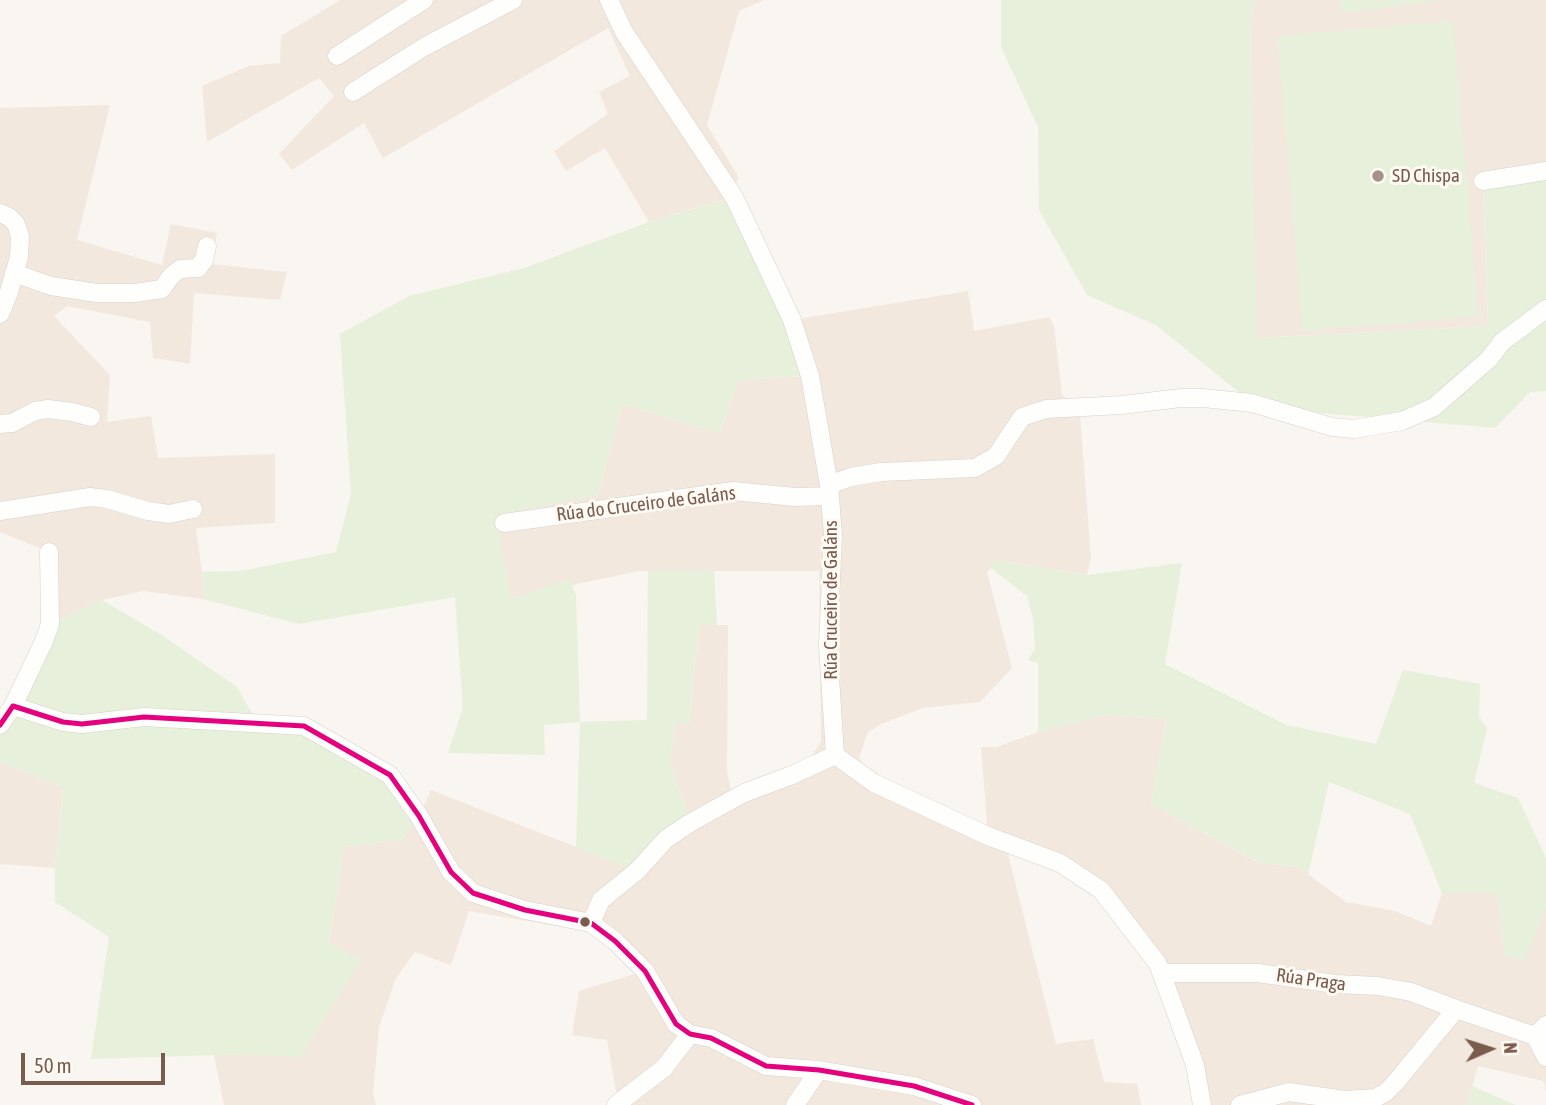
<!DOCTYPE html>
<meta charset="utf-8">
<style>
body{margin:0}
#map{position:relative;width:1546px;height:1105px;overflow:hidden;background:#f9f5f0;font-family:"Asap Condensed",sans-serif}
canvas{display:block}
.north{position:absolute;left:1455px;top:1014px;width:70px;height:70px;-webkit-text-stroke:5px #fffaf3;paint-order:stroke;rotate:87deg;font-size:19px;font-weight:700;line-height:28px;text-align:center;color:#7a5c4d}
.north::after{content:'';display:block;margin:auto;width:24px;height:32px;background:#7a5c4d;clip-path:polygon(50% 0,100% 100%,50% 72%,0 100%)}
.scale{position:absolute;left:21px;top:1053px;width:144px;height:32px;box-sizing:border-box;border:4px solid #7a5c4d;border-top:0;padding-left:9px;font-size:21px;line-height:24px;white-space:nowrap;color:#7a5c4d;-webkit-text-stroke:5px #fffaf3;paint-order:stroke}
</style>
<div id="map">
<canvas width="1546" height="1105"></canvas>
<div class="north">N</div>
<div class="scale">50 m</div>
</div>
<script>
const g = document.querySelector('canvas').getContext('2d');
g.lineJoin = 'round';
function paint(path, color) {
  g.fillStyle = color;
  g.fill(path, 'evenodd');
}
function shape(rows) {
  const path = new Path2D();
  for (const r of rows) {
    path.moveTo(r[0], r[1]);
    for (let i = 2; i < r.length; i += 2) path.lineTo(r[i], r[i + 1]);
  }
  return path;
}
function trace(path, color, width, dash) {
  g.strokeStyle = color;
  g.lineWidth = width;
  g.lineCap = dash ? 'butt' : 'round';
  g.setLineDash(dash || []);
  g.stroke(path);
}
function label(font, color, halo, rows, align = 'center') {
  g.font = font + ' "Asap Condensed",sans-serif';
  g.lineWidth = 6;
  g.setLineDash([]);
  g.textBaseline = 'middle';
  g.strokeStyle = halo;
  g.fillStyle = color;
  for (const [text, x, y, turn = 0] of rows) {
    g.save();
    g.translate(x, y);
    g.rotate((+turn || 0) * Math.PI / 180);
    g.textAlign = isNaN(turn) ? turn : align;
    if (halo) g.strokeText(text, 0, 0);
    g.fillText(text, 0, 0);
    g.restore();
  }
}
const residential = shape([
 [340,0,764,0,739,11,707,125,739,178,725,199,649,222,605,148,566,171,554,151,608,114,599,92,630,76,608,28,383,158,364,123,292,170,279,154,334,96,319,78,207,142,202,86,249,66,280,63,281,36],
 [1256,0,1546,0,1546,173,1483,182,1488,326,1256,338,1250,23],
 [110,105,77,240,162,265,171,224,217,233,211,264,287,272,280,300,194,293,190,364,153,358,150,322,67,306,54,316,110,375,107,422,151,416,158,458,275,454,275,523,196,528,202,572,203,599,144,591,102,600,50,624,49,552,0,532,0,108],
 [968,291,974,331,1049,317,1054,326,1062,394,1080,414,1091,558,1087,575,1000,561,987,572,1012,668,980,702,923,708,881,724,868,732,859,757,874,783,988,835,981,747,997,747,1046,729,1106,715,1166,719,1151,804,1259,863,1298,867,1346,902,1395,911,1431,926,1442,893,1497,893,1505,955,1524,961,1546,907,1546,1092,1544,1081,1478,1066,1467,1105,1207,1105,1188,1021,1101,890,1007,850,1056,1044,1093,1039,1104,1082,1137,1084,1141,1105,615,1105,618,1103,607,1040,572,1035,579,991,645,971,591,923,581,930,469,911,451,965,415,952,396,978,379,1027,373,1094,376,1105,224,1105,214,1055,248,1054,360,960,329,943,344,847,402,840,419,816,431,790,637,871,690,823,670,762,675,723,689,724,699,625,728,625,727,771,731,791,808,761,821,742,819,571,639,571,510,598,495,515,598,495,622,404,720,433,738,380,810,376,792,320],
 [0,762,63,787,55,868,0,864]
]);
const green = shape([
 [1001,0,1256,0,1250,23,1257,338,1488,326,1483,181,1546,172,1546,391,1530,392,1495,428,1274,409,1252,403,1156,325,1087,295,1039,210,1038,127,1001,47],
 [1340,0,1443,0,1341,13],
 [1453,21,1478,316,1303,331,1277,36],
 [734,197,810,376,738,380,720,433,622,404,598,495,496,515,511,598,571,579,576,596,580,722,647,720,648,571,714,570,717,625,699,625,689,724,675,723,670,762,688,817,637,871,576,848,580,722,544,725,545,755,448,753,463,708,455,597,299,624,203,599,202,572,241,571,336,552,351,494,340,334,409,296,524,268,649,222],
 [1000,561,1087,575,1182,563,1165,664,1287,725,1376,744,1403,670,1480,684,1479,717,1487,728,1474,783,1518,798,1546,858,1546,907,1525,961,1505,956,1497,893,1442,893,1410,814,1329,782,1308,875,1298,867,1260,863,1151,804,1166,719,1106,715,1038,732,1038,663,1028,660,1035,649,1033,619,1027,596,986,564],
 [102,600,163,636,237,687,258,724,304,726,385,772,419,816,402,840,344,847,329,943,361,960,301,1057,248,1054,91,1059,109,937,55,902,55,868,63,787,0,762,0,724,50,624],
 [1472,1086,1516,1105,1467,1105]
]);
const minor = shape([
 [609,0,624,32,734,197,792,320,810,376,829,485,833,535,828,645,835,755,874,783,988,836,1060,863,1101,890,1158,964,1195,1065,1202,1105],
 [337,56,424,0],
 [353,92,424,47,513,0],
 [1483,181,1546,171],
 [0,213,9,217,16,224,20,236,19,257,8,295,0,314],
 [14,273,51,286,97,293,135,293,162,289,171,276,180,269,198,268,204,260,207,246],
 [0,424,12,423,35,411,48,409,72,412,91,417],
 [829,485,851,477,881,472,975,468,996,456,1022,417,1046,409,1122,405,1181,398,1203,398,1252,403,1332,427,1354,429,1402,421,1434,407,1489,359,1502,342,1546,309],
 [0,511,90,497,107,499,148,511,169,514,193,509],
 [504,523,733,491,795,497,830,496],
 [13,706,44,641,50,624,49,552],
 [0,725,13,706,63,722,82,724,144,717,304,726,390,775,419,816,451,872,473,893,525,910,591,923,615,941,645,971,676,1024,690,1034,711,1038,766,1066,819,1070,914,1086,972,1105],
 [591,923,601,900,637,871,666,839,690,823,744,793,792,775,835,755],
 [1162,973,1258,973,1335,984,1378,986,1411,992,1456,1009],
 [1535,1036,1546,1057],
 [616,1105,664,1068,690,1034],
 [795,1105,819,1070],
 [1240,1105,1289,1092,1345,1100,1375,1098,1385,1093,1395,1083,1456,1009,1535,1036,1546,1025]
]);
const bus1 = shape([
 [0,725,13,706,63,722,82,724,144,717,304,726,390,775,419,816,451,872,473,893,525,910,591,923,615,941,645,971,676,1024,690,1034,711,1038,766,1066,819,1070,914,1086,972,1105]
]);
const markers = [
 [1378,176,7,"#a69286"],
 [585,922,6,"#7a5c4d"]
];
const poiNames = [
 ["SD Chispa",1392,176]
];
const streetNames = [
 ["Rúa do Cruceiro de Galáns",646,504,-7],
 ["Rúa Cruceiro de Galáns",831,600,-90],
 ["Rúa Praga",1311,980,8]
];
paint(residential, '#f2e8de');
paint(green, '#e7f0db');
trace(minor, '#d7d1cb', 19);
trace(minor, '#fefefd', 18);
trace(bus1, '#e5007d', 5);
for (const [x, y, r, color] of markers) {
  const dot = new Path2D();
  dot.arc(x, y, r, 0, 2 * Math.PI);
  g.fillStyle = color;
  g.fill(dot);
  trace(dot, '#fffaf3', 2.5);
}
label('19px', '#7a5c4d', '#fffaf3', poiNames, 'left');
label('19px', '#7a5c4d', '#fffaf3', streetNames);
</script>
